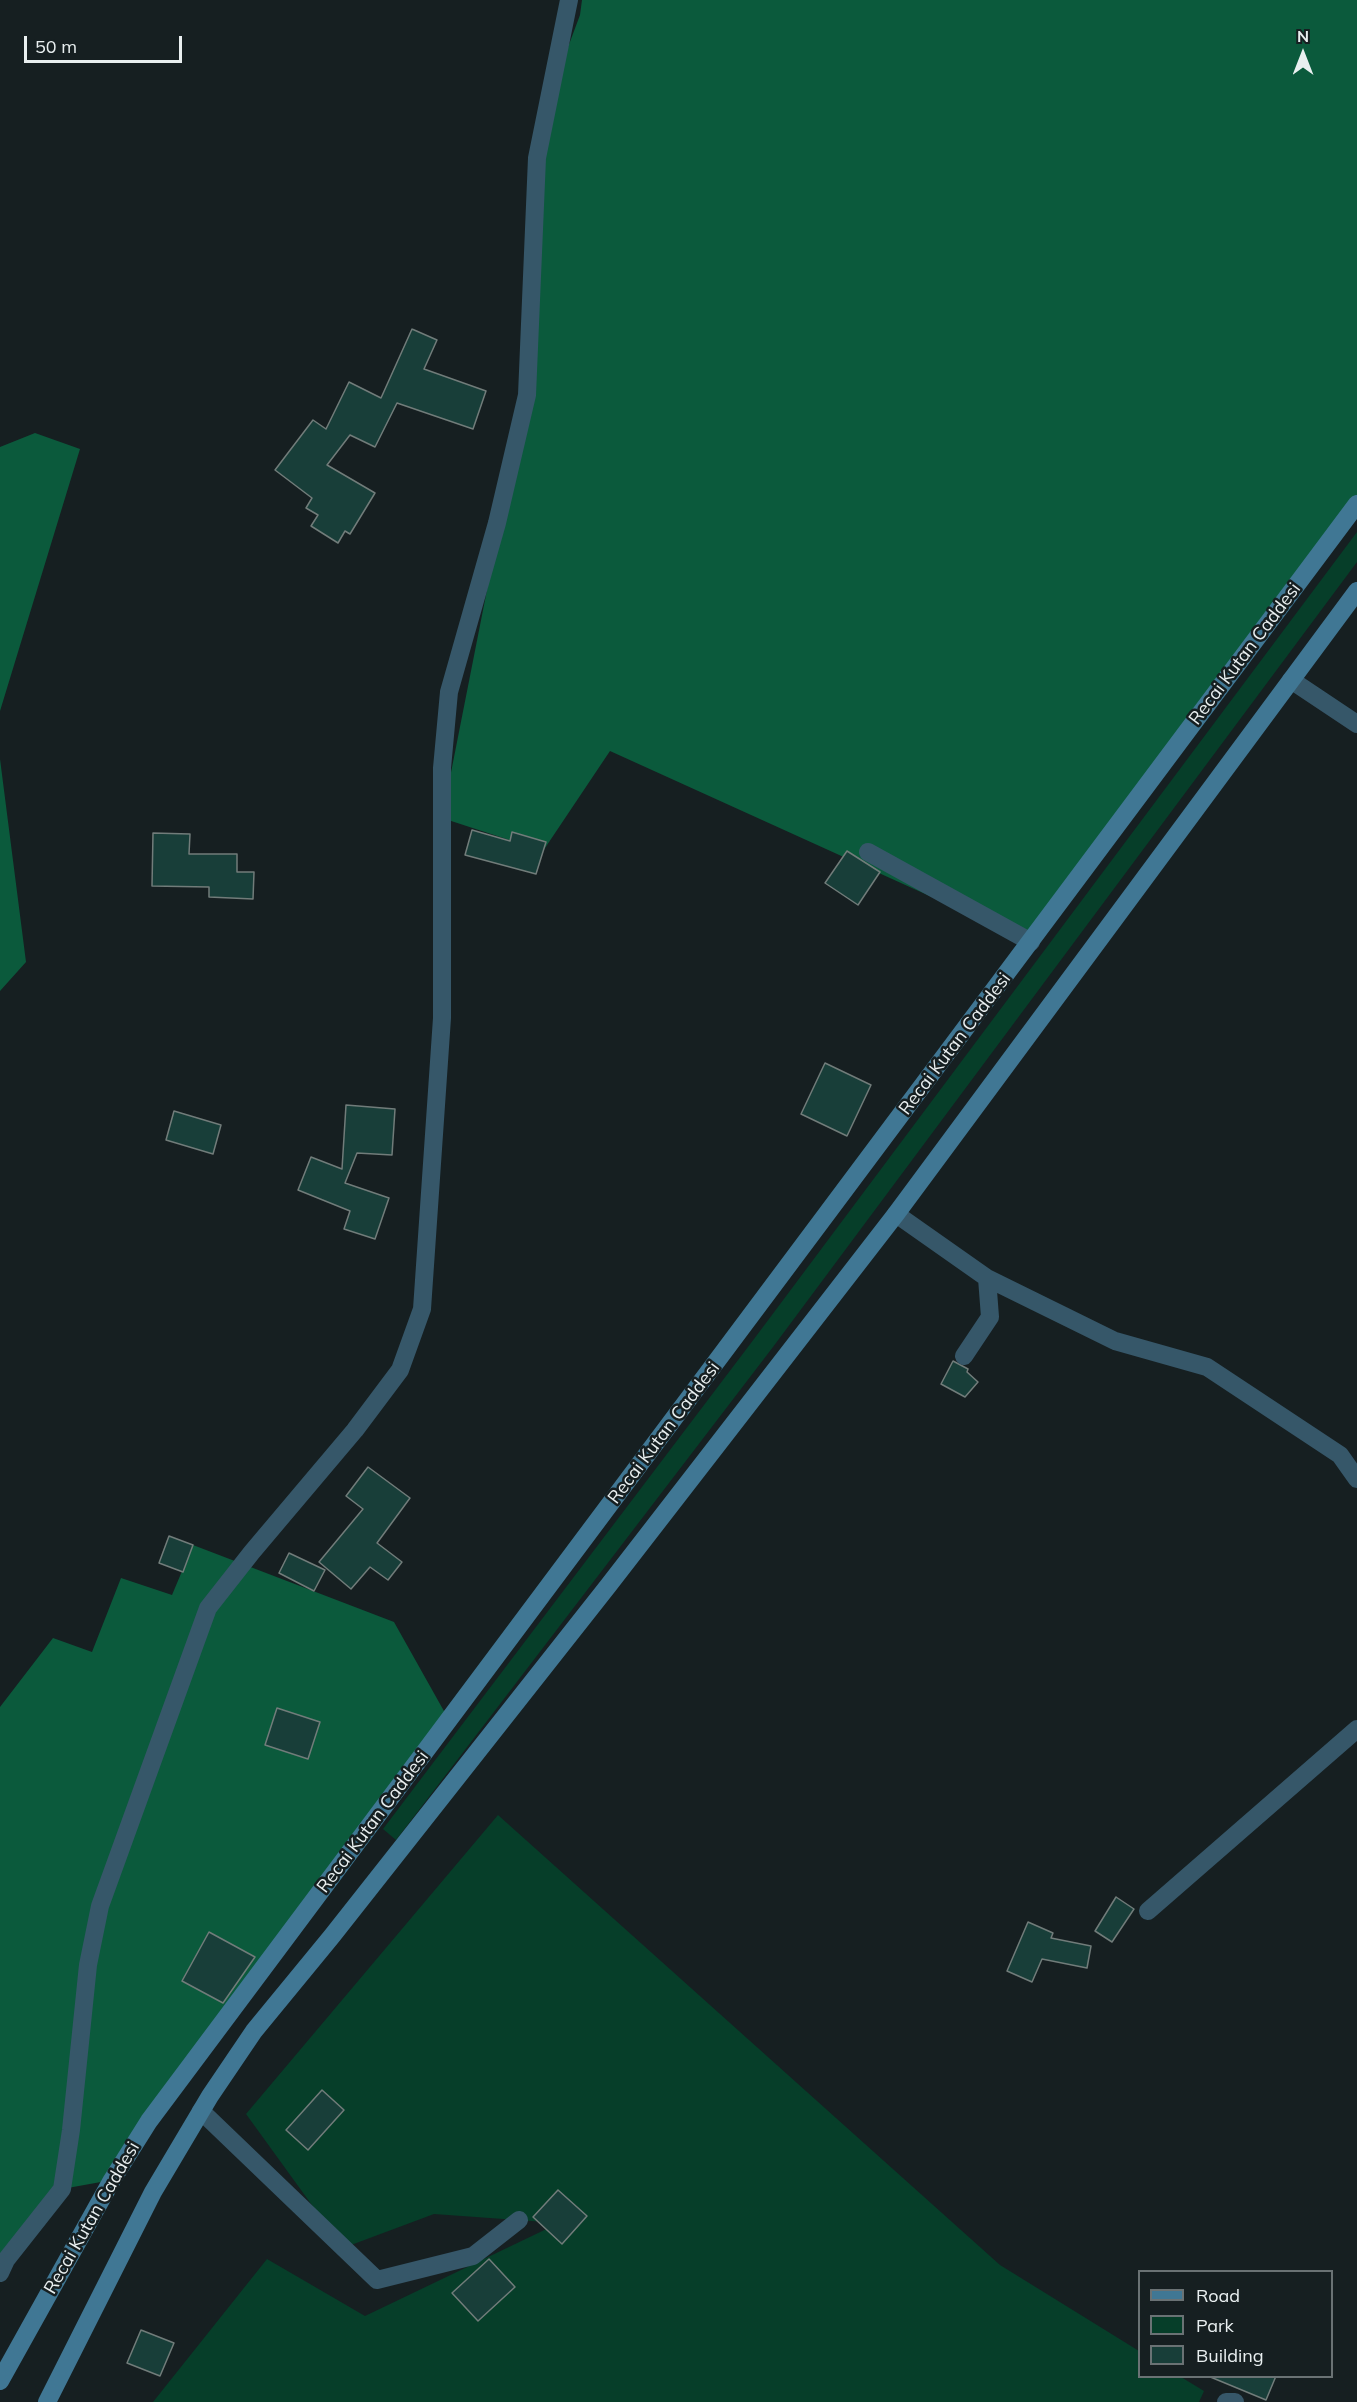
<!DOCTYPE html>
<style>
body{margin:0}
#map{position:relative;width:1357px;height:2402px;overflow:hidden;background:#161f21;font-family:Mulish,sans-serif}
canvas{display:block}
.legend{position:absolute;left:1138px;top:2270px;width:195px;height:108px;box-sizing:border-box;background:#161f21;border:2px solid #6a7274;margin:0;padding:8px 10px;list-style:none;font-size:18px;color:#e9eff0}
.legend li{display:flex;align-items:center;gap:12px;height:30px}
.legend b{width:30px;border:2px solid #6a7274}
.north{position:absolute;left:1273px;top:24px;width:60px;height:60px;-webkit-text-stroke:4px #161f21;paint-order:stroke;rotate:0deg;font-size:16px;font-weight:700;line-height:24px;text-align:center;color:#e9eff0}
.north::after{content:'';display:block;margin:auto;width:21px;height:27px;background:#e9eff0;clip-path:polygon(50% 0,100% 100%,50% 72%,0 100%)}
.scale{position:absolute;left:24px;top:36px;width:158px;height:27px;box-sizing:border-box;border:3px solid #e9eff0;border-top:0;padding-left:8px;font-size:18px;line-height:21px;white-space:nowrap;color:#e9eff0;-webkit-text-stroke:4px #161f21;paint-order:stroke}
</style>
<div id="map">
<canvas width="1357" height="2402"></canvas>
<ul class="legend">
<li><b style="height:8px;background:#407794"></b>Road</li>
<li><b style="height:16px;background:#063e29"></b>Park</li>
<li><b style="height:16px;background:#183e39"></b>Building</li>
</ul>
<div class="north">N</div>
<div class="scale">50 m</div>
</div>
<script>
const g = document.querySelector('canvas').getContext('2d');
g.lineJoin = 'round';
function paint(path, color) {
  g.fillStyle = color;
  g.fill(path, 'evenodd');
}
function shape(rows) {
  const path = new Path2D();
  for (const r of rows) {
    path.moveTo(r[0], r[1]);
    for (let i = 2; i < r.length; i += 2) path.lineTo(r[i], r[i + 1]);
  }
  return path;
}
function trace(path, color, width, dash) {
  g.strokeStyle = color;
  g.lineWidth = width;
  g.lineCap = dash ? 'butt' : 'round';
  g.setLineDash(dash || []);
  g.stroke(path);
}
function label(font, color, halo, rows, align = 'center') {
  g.font = font + ' Mulish,sans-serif';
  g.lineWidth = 5;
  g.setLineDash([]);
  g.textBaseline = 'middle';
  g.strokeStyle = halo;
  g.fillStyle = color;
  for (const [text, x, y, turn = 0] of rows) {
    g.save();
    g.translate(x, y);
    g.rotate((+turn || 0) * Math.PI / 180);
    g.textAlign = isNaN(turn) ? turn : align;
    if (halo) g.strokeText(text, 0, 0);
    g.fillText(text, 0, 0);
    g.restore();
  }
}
const green = shape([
 [1357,532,1357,562,773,1347,396,1840,383,1829,754,1339],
 [498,1815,1000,2265,1139,2351,1140,2376,1181,2377,1204,2391,1199,2402,153,2402,267,2259,365,2316,559,2223,434,2214,343,2248,246,2114]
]);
const forest = shape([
 [582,0,1357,0,1357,506,1031,942,610,751,543,851,442,818,513,458,549,98,580,15],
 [35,433,80,449,0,711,0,447],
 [0,759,26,962,0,991],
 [193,1545,394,1622,449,1720,112,2180,62,2189,0,2275,0,1707,53,1638,92,1652,121,1578,172,1595]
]);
const building = shape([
 [412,329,437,340,424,369,486,391,473,429,397,403,375,447,350,435,327,465,375,493,350,534,345,531,338,543,311,526,318,515,306,508,312,498,275,470,313,420,326,429,349,382,381,398,412,329],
 [472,830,510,841,512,832,546,842,536,874,465,855,472,830],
 [153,833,190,834,189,854,237,854,237,872,254,872,253,899,209,897,209,887,152,886,153,833],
 [847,851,880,872,858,905,825,883,847,851],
 [825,1063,871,1085,847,1136,801,1114,825,1063],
 [346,1105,395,1109,392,1155,357,1153,345,1183,389,1198,375,1239,344,1229,350,1211,298,1190,311,1157,342,1169,346,1105],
 [174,1111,221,1125,213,1154,166,1140,174,1111],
 [953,1361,968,1369,967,1372,978,1382,965,1397,941,1384,953,1361],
 [368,1467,410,1498,377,1543,402,1562,388,1580,370,1567,351,1589,319,1562,363,1509,346,1496,368,1467],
 [169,1536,193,1545,183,1572,159,1563,169,1536],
 [289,1553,325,1570,314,1591,279,1573,289,1553],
 [277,1708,320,1722,308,1759,265,1745,277,1708],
 [1116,1897,1134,1909,1112,1942,1095,1931,1116,1897],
 [1028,1922,1053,1933,1051,1938,1091,1946,1087,1968,1042,1959,1032,1982,1007,1971,1028,1922],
 [209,1932,255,1957,223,2003,182,1981,209,1932],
 [322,2090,344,2110,308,2150,286,2130,322,2090],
 [558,2190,587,2216,562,2244,533,2217,558,2190],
 [489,2259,515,2287,478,2321,452,2293,489,2259],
 [141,2330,174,2343,160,2376,127,2363,141,2330],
 [1208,2376,1276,2376,1266,2400,1208,2376]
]);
const minor = shape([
 [1291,680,1357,724],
 [868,852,1031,942],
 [896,1214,987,1278,990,1317,964,1356],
 [987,1278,1115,1341,1207,1367,1340,1455,1357,1479],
 [1148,1911,1357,1729],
 [201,2111,377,2280,473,2256,519,2220],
 [0,2273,6,2260,62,2189,71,2130,88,1965,100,1906,208,1608,252,1552,355,1430,400,1370,422,1309,442,1018,442,768,449,692,497,523,527,395,537,158,569,0],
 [1226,2402,1235,2402]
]);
const secondary = shape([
 [0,2381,112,2180,149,2121,1357,504],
 [47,2402,153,2192,210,2096,254,2031,332,1936,608,1586,896,1214,1357,591]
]);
const streetNames = [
 ["Recai Kutan Caddesi",1245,654,-53],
 ["Recai Kutan Caddesi",955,1044,-53],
 ["Recai Kutan Caddesi",664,1433,-53],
 ["Recai Kutan Caddesi",373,1822,-53],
 ["Recai Kutan Caddesi",92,2218,-60]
];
paint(green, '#063e29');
paint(forest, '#0b5a3c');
paint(building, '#183e39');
trace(building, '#717c7a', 1.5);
trace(minor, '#365769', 18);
trace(secondary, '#407794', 18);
label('18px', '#e9eff0', '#161f21', streetNames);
</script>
